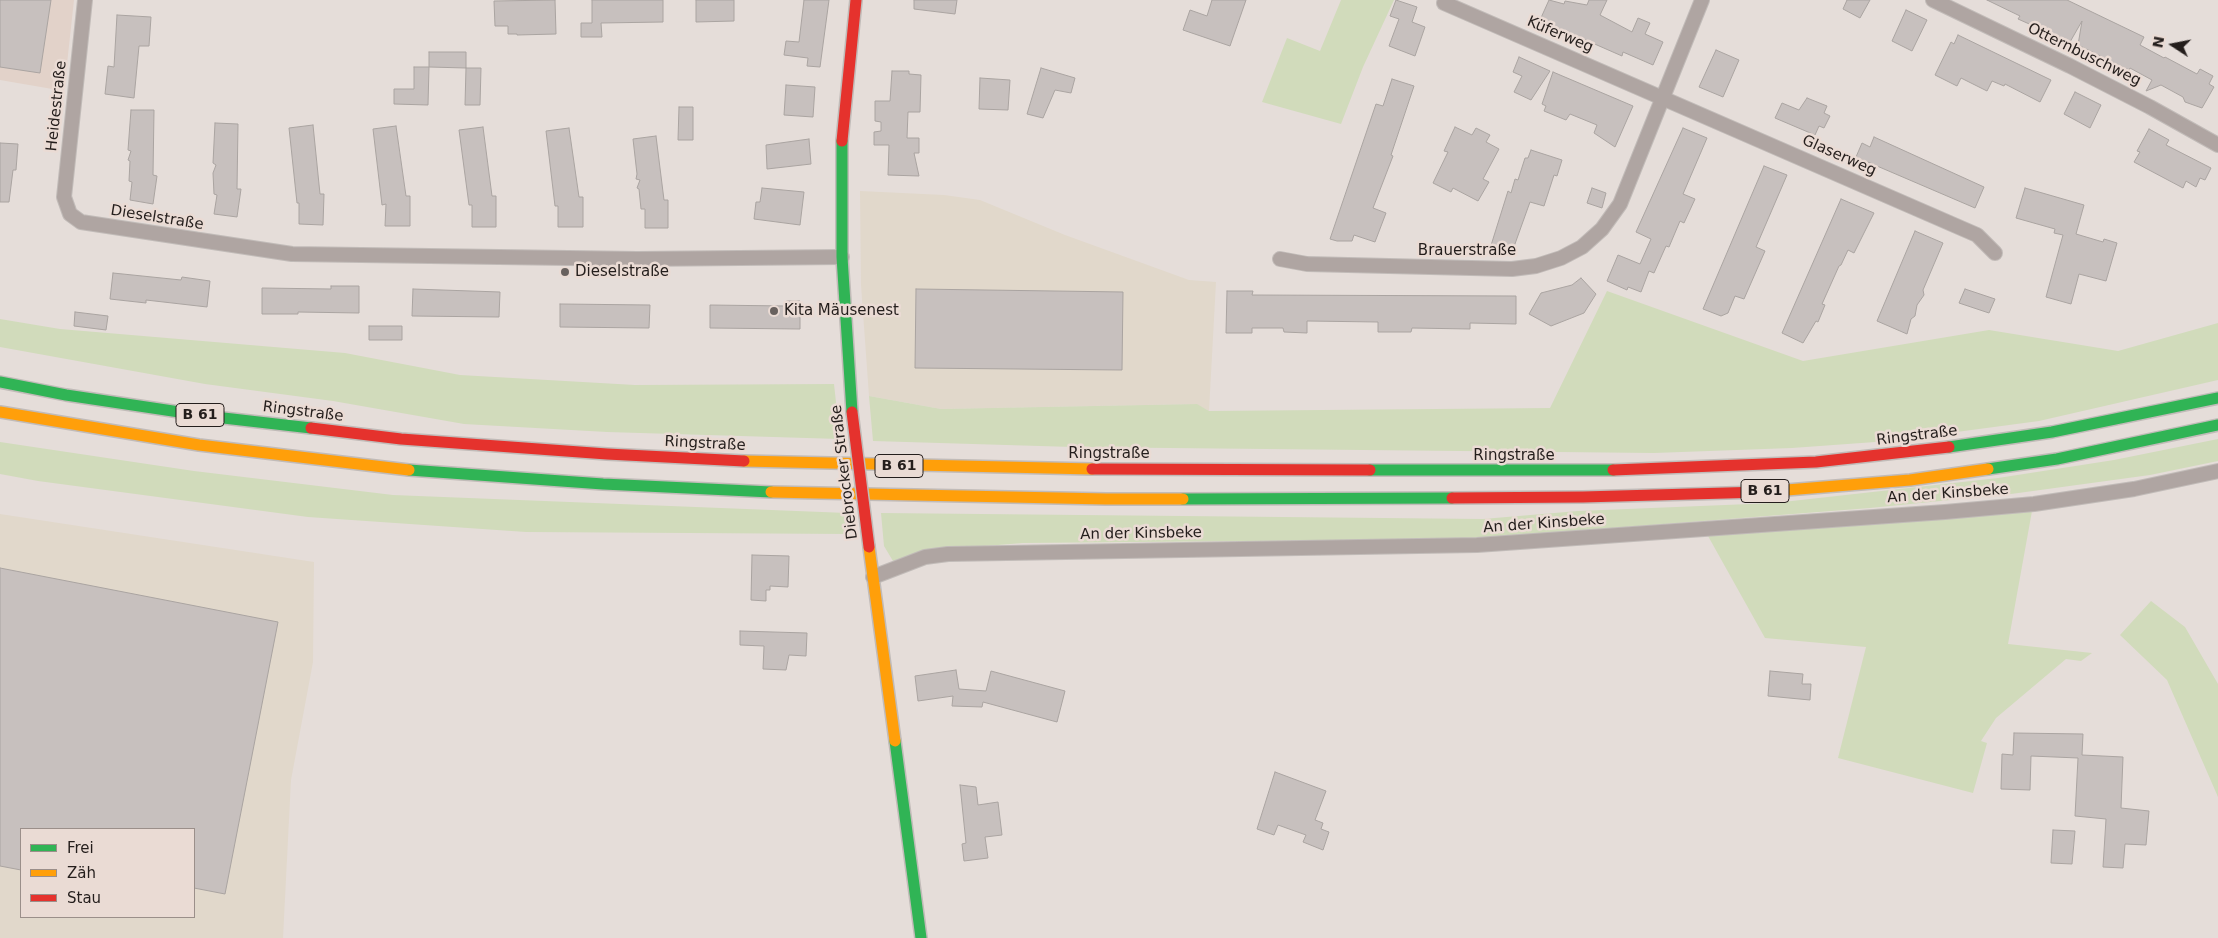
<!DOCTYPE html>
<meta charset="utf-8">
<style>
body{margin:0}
#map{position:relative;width:2218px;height:938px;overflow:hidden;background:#e5ddd9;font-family:"DejaVu Sans",sans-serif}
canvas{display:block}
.legend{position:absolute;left:20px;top:828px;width:175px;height:90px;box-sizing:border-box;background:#eadbd4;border:1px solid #9b8f8a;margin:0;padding:6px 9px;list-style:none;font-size:15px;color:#241e1c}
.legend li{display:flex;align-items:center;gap:10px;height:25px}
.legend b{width:25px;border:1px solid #9b8f8a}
.north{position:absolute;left:2148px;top:20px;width:50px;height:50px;-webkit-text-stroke:4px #eadbd4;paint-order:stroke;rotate:281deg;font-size:14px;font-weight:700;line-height:20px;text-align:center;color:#241e1c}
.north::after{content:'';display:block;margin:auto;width:18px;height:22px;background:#241e1c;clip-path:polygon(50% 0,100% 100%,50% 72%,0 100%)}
</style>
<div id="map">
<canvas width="2218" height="938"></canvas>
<ul class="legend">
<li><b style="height:6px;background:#30b455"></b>Frei</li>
<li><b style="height:6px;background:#ff9f0a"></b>Zäh</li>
<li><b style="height:6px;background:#e5322d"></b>Stau</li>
</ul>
<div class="north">N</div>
</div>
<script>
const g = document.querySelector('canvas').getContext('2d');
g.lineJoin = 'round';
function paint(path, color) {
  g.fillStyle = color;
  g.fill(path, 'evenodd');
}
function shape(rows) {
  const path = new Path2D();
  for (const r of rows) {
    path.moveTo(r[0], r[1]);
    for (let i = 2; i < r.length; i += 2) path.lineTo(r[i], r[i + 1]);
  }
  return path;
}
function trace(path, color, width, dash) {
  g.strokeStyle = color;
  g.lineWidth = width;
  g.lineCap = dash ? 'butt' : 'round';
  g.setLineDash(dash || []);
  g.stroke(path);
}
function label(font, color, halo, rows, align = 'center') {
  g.font = font + ' "DejaVu Sans",sans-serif';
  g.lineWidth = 5;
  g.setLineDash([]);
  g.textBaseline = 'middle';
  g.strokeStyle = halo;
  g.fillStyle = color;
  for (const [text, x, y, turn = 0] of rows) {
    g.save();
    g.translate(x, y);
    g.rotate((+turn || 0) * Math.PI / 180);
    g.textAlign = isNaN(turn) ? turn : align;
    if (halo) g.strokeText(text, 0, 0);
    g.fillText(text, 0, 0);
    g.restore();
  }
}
const built = shape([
 [0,0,74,0,64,91,0,80]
]);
const industrial = shape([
 [860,191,944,195,980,200,1065,235,1189,280,1216,282,1209,411,1196,404,941,409,869,396,861,285],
 [0,514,314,562,313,662,291,780,283,938,0,938],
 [21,829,194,829,194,917,21,917]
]);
const green = shape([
 [1341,0,1394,0,1363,67,1341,124,1262,102,1287,38,1320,51],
 [1607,291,1803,361,1989,330,2118,351,2218,323,2218,380,2039,421,1889,441,1792,448,1654,453,1073,447,873,441,869,396,941,409,1197,404,1209,411,1550,408],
 [0,319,60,329,345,353,460,375,635,385,834,384,840,439,607,432,464,424,333,401,205,384,0,347],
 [2218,439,2218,461,2150,475,2011,494,1870,508,1471,539,1023,543,923,551,893,561,884,546,881,513,1483,519,1578,511,1774,503,1998,478,2114,460],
 [0,442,194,471,393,495,847,513,850,534,526,532,308,517,38,481,0,474],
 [2032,511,2008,644,2092,653,2081,661,2066,659,1996,718,1981,741,1987,743,1973,793,1838,758,1866,647,1765,638,1708,536],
 [2151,601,2185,627,2218,684,2218,797,2167,680,2120,635]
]);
const building = shape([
 [0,0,51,0,40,73,0,67,0,0],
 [555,0,556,34,517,35,517,34,508,34,508,26,495,26,494,1,555,0],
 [592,0,663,0,663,22,601,23,602,37,581,37,581,23,592,23,592,0],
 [696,0,734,0,734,21,696,22,696,0],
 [804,0,829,0,820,67,807,66,808,58,784,55,786,41,799,42,804,0],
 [914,0,957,0,955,14,914,9,914,0],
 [1212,0,1246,0,1230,46,1183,30,1190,10,1207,16,1212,0],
 [1396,0,1417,7,1412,22,1425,27,1415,56,1389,46,1399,19,1390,16,1396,0],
 [1549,0,1564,4,1565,1,1587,5,1589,0,1607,0,1600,15,1632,32,1638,18,1650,23,1645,34,1663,42,1653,65,1623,52,1622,56,1540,20,1549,0],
 [1847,0,1870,0,1860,18,1843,9,1847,0],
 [1987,0,2067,0,2144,37,2140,45,2164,58,2165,57,2197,74,2200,69,2213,76,2209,84,2214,87,2202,108,2185,102,2183,97,2161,85,2146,91,2152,80,2130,68,2129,70,2078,45,2082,21,2070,42,2018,19,2020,16,1987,0],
 [1906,10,1927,20,1912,51,1892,41,1906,10],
 [117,15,151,17,149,46,139,46,134,98,105,94,108,66,114,67,117,15],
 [1958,35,2051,80,2040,102,2005,84,2004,86,1992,81,1987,91,1961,78,1957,86,1935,75,1951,42,1954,44,1958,35],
 [1716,50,1739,60,1723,97,1699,87,1716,50],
 [429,52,466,52,466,68,429,67,429,52],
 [1519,57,1550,71,1531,100,1514,92,1522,76,1513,72,1519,57],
 [414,67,429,67,428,105,394,104,394,89,414,89,414,67],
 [466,68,481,68,480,105,465,105,466,68],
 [1041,68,1075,78,1071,93,1055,90,1043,118,1027,114,1041,68],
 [892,71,909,71,909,74,921,75,920,112,908,112,907,138,919,138,919,153,914,153,919,176,888,175,889,145,874,145,874,132,881,131,881,122,875,121,875,101,890,101,892,71],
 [1553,72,1633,106,1615,147,1594,133,1597,125,1570,114,1566,120,1544,111,1546,106,1542,104,1553,72],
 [980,78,1010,80,1008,110,979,109,980,78],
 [1392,79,1414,86,1391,155,1393,156,1373,208,1386,213,1375,242,1354,235,1352,241,1337,241,1330,239,1376,104,1383,106,1392,79],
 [786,85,815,87,813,117,784,115,786,85],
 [2075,92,2101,105,2090,128,2064,114,2075,92],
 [1807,98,1827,106,1824,113,1830,116,1824,128,1819,126,1815,135,1775,118,1782,103,1799,110,1807,98],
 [679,107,693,107,693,140,678,140,679,107],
 [131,110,154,110,153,175,157,176,153,204,130,200,132,182,129,181,130,161,128,160,131,151,128,150,131,110],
 [215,123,238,124,237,189,241,189,237,217,214,214,217,195,214,194,213,173,216,165,213,163,215,123],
 [313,125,320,194,324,194,323,225,299,224,299,203,297,203,289,128,313,125],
 [396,126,406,196,410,196,410,226,385,226,386,204,382,205,373,129,396,126],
 [483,127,492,196,496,196,496,227,472,227,472,205,469,205,459,130,483,127],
 [1455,127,1472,135,1476,128,1490,135,1486,142,1499,149,1483,179,1489,182,1478,201,1453,188,1451,192,1433,183,1448,152,1444,151,1455,127],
 [569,128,579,197,583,197,583,227,558,227,558,206,555,206,546,131,569,128],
 [1683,128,1707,138,1683,194,1695,199,1684,223,1680,221,1669,247,1666,246,1654,273,1649,271,1641,292,1628,287,1627,290,1607,281,1618,255,1640,264,1651,239,1636,232,1683,128],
 [2149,129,2169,140,2166,145,2211,168,2205,180,2200,178,2196,187,2186,181,2183,188,2134,162,2140,152,2137,151,2149,129],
 [656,136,664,200,668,200,668,228,645,228,645,209,641,209,639,189,637,188,640,180,636,179,637,174,633,139,656,136],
 [1874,137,1984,187,1975,208,1856,157,1862,143,1870,147,1874,137],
 [809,139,811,164,767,169,766,145,809,139],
 [0,143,18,144,16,170,13,170,9,202,0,202,0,143],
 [1531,150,1562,160,1557,176,1554,175,1544,206,1530,202,1511,255,1488,255,1508,191,1511,193,1515,179,1518,180,1525,158,1528,158,1531,150],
 [1764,166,1787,175,1756,247,1765,251,1744,299,1735,296,1728,313,1721,316,1703,309,1764,166],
 [762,188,804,192,800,225,754,219,756,202,760,202,762,188],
 [1592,188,1606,193,1602,208,1587,203,1592,188],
 [2025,188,2084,205,2076,234,2103,242,2104,239,2117,243,2106,281,2079,274,2071,304,2046,297,2063,235,2054,233,2055,229,2016,218,2025,188],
 [1841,199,1874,213,1854,253,1848,250,1841,265,1839,266,1822,304,1825,305,1818,322,1816,321,1803,343,1782,333,1841,199],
 [1915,231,1943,243,1923,290,1924,295,1917,305,1915,316,1911,319,1907,334,1877,321,1915,231],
 [113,273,181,280,182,277,210,281,207,307,146,300,146,303,110,299,113,273],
 [1581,278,1596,294,1584,313,1551,326,1529,314,1541,293,1572,285,1581,278],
 [331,286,359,286,359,313,298,312,298,314,262,314,262,288,331,289,331,286],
 [413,289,500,292,499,317,412,316,413,289],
 [916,289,1123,292,1122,370,915,368,916,289],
 [1965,289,1995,299,1989,313,1959,303,1965,289],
 [1227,291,1253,291,1252,295,1516,296,1516,324,1470,323,1470,329,1412,328,1411,332,1378,332,1378,322,1307,321,1307,333,1284,332,1283,328,1252,328,1252,333,1226,333,1227,291],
 [787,301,800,301,800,329,710,328,710,305,786,306,787,301],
 [560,304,650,305,649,328,560,327,560,304],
 [75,312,108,316,106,330,74,326,75,312],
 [369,326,402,326,402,340,369,340,369,326],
 [752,555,789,556,788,587,770,586,770,590,766,590,766,601,751,600,752,555],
 [0,568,278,622,225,894,194,888,194,829,21,829,21,870,0,866,0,568],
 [740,631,807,633,806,656,789,655,786,670,763,669,764,646,740,645,740,631],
 [956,670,959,689,986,691,991,671,1065,691,1057,722,983,702,982,707,952,706,953,696,918,701,915,676,956,670],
 [1770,671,1803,674,1802,684,1811,684,1810,700,1768,696,1770,671],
 [2014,733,2083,734,2082,755,2123,757,2121,808,2149,811,2146,845,2125,844,2123,868,2103,867,2106,819,2075,816,2078,758,2031,756,2030,790,2001,789,2002,754,2013,755,2014,733],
 [1275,772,1326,791,1315,820,1323,823,1321,829,1329,832,1323,850,1303,842,1306,835,1278,825,1274,835,1257,829,1275,772],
 [960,785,976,787,978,805,998,802,1002,835,985,837,988,858,964,861,962,844,966,843,960,785],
 [2053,830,2075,831,2072,864,2051,863,2053,830]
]);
const street = shape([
 [85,0,64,197,70,214,81,222,292,254,637,259,842,257],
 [1933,0,2070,66,2150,107,2218,145],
 [1444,3,1977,235,1995,253],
 [1280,259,1307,264,1512,269,1536,266,1561,258,1582,247,1602,229,1620,204,1702,0],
 [873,577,925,557,948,554,1477,545,1945,512,2034,504,2134,489,2218,471]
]);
const fast = shape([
 [842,141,842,257,852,412],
 [0,382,66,395,206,416,311,428],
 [1949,447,2052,432,2218,398],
 [1988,469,2057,459,2218,425],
 [409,470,603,484,771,492],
 [1370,470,1613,470],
 [1183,499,1452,498],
 [895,741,921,938]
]);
const slow = shape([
 [0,412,199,445,409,470],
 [744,461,1092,469],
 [771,492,1106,499,1183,499],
 [1762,492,1910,480,1988,469],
 [869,547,895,741]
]);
const jam = shape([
 [842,141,856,0],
 [311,428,401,439,607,454,744,461],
 [1092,469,1370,470],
 [1613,470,1816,462,1949,447],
 [1452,498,1583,497,1762,492]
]);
const jamBridge = shape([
 [852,412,869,547]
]);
const markers = [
 [565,272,5,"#68615e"],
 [774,311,5,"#68615e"]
];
const shields = [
 [200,415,48],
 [899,466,48],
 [1765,491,48]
];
const shieldNames = [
 ["B 61",200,415],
 ["B 61",899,466],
 ["B 61",1765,491]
];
const streetNames = [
 ["Küferweg",1560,35,23],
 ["Otternbuschweg",2084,55,26],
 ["Heidestraße",57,106,-84],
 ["Glaserweg",1839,156,24],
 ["Dieselstraße",157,218,9],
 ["Brauerstraße",1467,251],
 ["Ringstraße",303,412,7],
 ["Ringstraße",1917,436,-7],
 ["Ringstraße",705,444,3],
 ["Ringstraße",1109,454],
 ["Ringstraße",1514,456],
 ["Diebrocker Straße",845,472,-97],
 ["An der Kinsbeke",1948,494,-4],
 ["An der Kinsbeke",1544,524,-4],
 ["An der Kinsbeke",1141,534,-1]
];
const poiNames = [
 ["Dieselstraße",575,272],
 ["Kita Mäusenest",784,311]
];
paint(built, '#e2d2c9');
paint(industrial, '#e1d8cb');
paint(green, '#d1dbbb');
paint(building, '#c7c0be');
trace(building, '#aaa4a1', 1);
trace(street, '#c1bbb8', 16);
trace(fast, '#c1bbb8', 14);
trace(slow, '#c1bbb8', 14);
trace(jam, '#c1bbb8', 14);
trace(street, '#afa5a2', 14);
trace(fast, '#30b455', 11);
trace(slow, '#ff9f0a', 11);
trace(jam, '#e5322d', 11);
trace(jamBridge, '#c1bbb8', 14, []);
trace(jamBridge, '#e5322d', 11);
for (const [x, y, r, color] of markers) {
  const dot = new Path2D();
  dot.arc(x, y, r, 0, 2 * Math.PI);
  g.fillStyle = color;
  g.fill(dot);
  trace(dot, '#eadbd4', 2);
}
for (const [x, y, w] of shields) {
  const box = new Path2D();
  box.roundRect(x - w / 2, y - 11.5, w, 23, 4);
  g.fillStyle = '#eadbd4';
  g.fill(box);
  trace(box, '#241e1c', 1);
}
label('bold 14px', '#241e1c', null, shieldNames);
label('15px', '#241e1c', '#eadbd4', streetNames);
label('15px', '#241e1c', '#eadbd4', poiNames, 'left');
</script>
